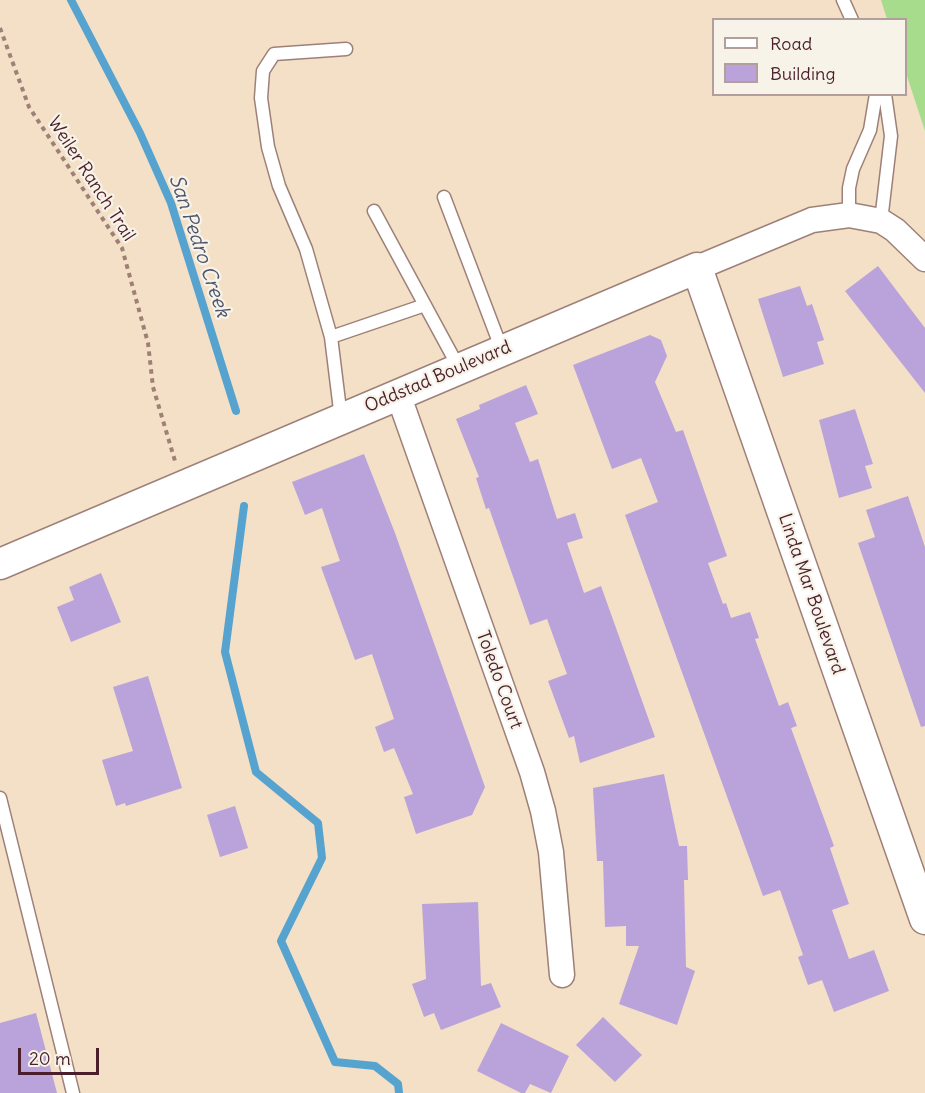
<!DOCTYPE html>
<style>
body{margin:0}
#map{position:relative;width:925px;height:1093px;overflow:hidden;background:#f3e0c6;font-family:Delius,sans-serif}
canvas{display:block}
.legend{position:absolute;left:712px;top:18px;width:195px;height:78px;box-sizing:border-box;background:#f7f3e8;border:2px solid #b29e9c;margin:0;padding:8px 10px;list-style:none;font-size:18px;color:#4a1f2b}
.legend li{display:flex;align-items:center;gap:12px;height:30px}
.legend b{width:30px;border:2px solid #b29e9c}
.scale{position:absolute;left:18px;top:1048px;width:81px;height:27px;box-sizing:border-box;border:3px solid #4a1f2b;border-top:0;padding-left:8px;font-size:18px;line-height:21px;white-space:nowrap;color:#4a1f2b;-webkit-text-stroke:4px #f7f3e8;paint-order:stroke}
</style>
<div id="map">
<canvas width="925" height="1093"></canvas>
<ul class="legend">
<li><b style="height:8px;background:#fff"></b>Road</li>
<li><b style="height:16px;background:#baa3da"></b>Building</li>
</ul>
<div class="scale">20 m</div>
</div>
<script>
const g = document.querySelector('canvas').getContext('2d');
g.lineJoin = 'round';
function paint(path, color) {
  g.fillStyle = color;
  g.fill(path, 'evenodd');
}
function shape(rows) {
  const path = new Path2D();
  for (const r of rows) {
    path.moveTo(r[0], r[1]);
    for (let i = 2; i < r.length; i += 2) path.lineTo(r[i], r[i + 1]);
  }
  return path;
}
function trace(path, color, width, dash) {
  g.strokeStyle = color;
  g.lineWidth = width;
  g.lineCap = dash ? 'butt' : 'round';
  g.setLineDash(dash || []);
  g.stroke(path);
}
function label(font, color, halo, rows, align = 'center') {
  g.font = font + ' Delius,sans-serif';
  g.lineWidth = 4.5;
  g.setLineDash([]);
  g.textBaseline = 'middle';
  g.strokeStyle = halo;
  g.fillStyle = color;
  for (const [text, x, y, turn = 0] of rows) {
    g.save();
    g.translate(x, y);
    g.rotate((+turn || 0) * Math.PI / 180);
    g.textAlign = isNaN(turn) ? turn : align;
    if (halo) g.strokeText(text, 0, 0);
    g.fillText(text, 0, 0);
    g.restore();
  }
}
const green = shape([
 [881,0,925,0,925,131,906,73,906,20,887,19]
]);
const stream = shape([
 [71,0,140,133,171,203,236,411],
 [244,506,225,652,256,772,318,823,322,858,281,941,335,1062,375,1066,398,1084,399,1093]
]);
const building = shape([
 [878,266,925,328,925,393,845,291],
 [800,286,807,306,812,304,824,340,817,342,824,364,783,377,758,299],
 [650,335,661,340,667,356,655,382,676,432,683,430,727,556,708,563,723,604,726,603,731,618,750,612,759,638,755,639,779,706,788,702,797,726,791,728,834,846,830,848,849,904,832,910,849,959,874,950,889,991,834,1012,822,980,808,985,798,957,803,955,780,890,763,896,625,515,658,502,641,458,612,469,573,365],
 [526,385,538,414,515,423,530,462,538,459,557,519,575,513,583,538,567,543,584,593,601,586,655,737,580,763,574,736,569,738,548,681,567,674,547,619,530,625,489,508,486,509,476,478,479,477,456,419,480,409,479,405],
 [855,409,873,464,865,466,872,488,839,498,819,420],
 [364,454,395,533,485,787,472,815,416,834,404,797,413,794,394,748,384,752,375,727,394,719,372,654,355,660,321,567,340,561,322,508,305,515,292,482],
 [908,496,925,547,925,726,921,727,858,543,875,537,866,510],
 [101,573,121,622,71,642,57,607,74,600,69,587],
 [148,676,182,788,126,806,125,803,116,806,102,760,133,751,113,687],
 [664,774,679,846,687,846,688,880,684,880,686,967,695,971,677,1025,619,1004,639,946,626,946,626,926,605,927,603,861,597,861,593,788],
 [235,806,248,848,220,857,207,815],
 [478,902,481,986,491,983,501,1007,441,1030,434,1013,424,1017,412,984,426,979,422,904],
 [36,1013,57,1093,0,1093,0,1023],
 [603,1017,642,1055,615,1082,576,1045],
 [501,1023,569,1056,551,1093,530,1084,525,1093,521,1093,477,1071]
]);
const path = shape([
 [0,28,29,107,122,248,148,343,153,387,175,461]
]);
const service = shape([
 [843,0,852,20],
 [444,197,502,350],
 [374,211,459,368],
 [849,215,849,188,853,169,870,130,876,94],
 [881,221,891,136,885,94],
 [331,337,425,305],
 [341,418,331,337,306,249,279,186,268,147,261,98,263,71,274,54,346,49],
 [0,798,73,1093]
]);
const minor = shape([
 [697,268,812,220,849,215,881,221,895,230,925,259],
 [398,394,532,772,543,811,551,852,562,975]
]);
const tertiary = shape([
 [0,564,697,268,925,919]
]);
const streetNames = [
 ["Weiler Ranch Trail",91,179,57],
 ["Oddstad Boulevard",438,377,-23],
 ["Linda Mar Boulevard",811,594,71],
 ["Toledo Court",499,680,70]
];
const waterNames = [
 ["San Pedro Creek",199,246,71]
];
paint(green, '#a6dc8c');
trace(stream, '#57a3cf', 8);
paint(building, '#baa3da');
trace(service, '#9e8078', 15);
trace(minor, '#9e8078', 27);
trace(tertiary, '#9e8078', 33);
trace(path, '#9e8078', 4, [4.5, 4.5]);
trace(service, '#fff', 12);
trace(minor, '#fff', 24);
trace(tertiary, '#fff', 30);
label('18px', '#4a1f2b', '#f7f3e8', streetNames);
label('italic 20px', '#4f546d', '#f7f3e8', waterNames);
</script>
